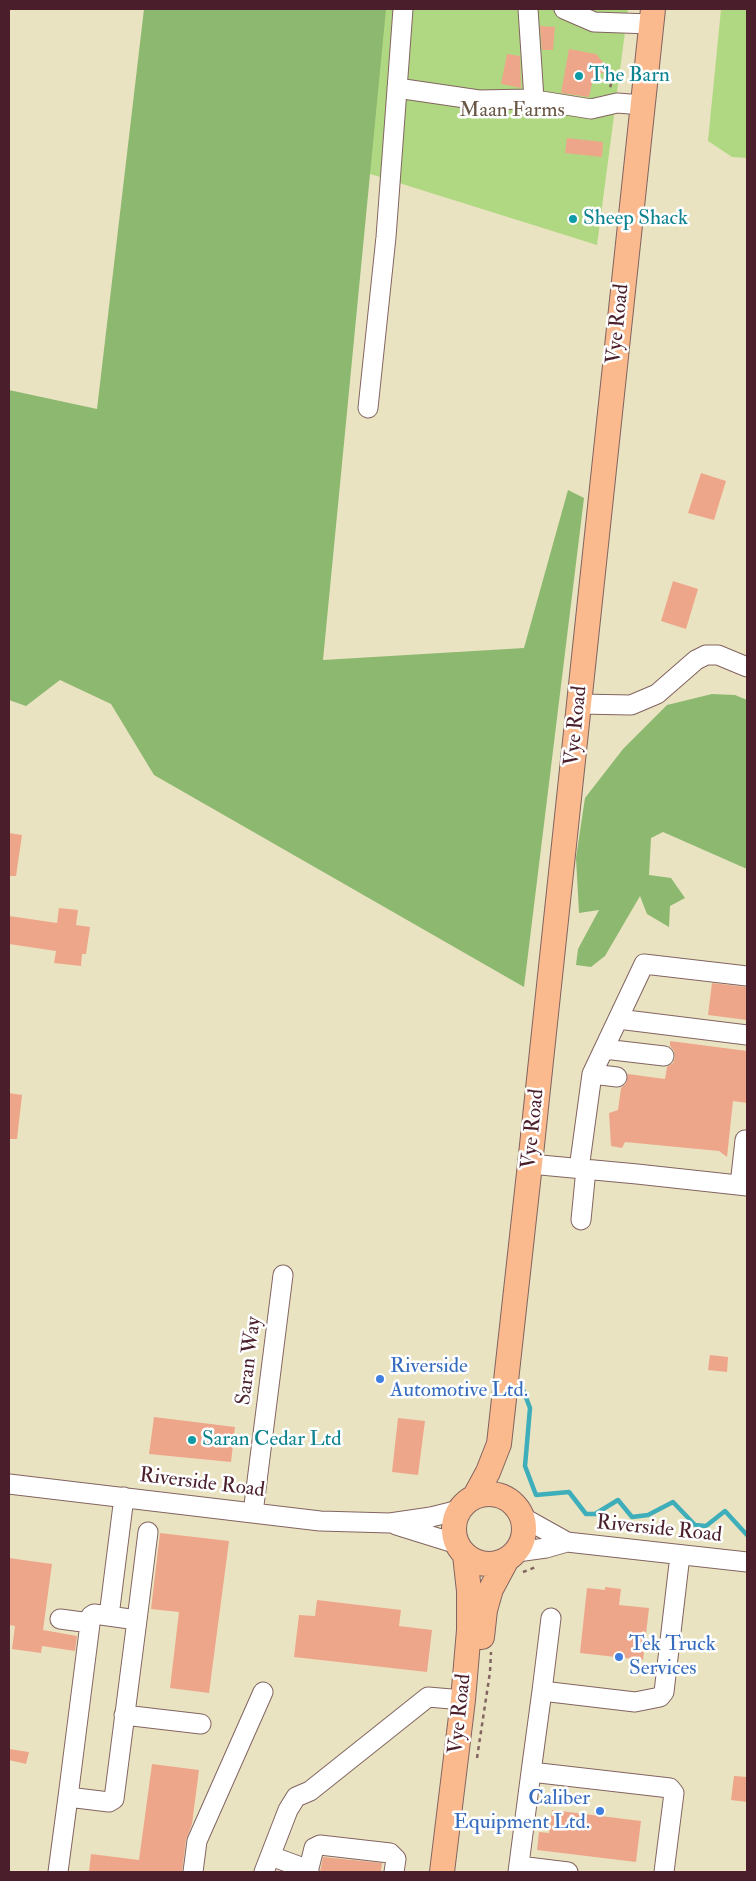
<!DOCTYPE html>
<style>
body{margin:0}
#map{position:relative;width:756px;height:1881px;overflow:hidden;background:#eae3c1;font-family:"IM FELL Double Pica",serif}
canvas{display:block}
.frame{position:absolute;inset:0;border:10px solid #4a1f2b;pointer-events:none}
</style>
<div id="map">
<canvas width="756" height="1881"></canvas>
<div class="frame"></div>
</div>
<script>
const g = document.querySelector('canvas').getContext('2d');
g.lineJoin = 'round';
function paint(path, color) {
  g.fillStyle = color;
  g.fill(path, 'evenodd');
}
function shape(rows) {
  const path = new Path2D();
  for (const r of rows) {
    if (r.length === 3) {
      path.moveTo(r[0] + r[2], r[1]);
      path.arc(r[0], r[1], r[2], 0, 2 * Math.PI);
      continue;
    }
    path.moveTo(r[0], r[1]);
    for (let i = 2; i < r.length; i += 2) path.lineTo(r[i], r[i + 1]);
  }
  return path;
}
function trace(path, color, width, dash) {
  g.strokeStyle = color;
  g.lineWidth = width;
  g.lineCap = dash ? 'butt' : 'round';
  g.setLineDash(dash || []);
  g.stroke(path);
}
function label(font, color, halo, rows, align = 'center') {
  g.font = font + ' "IM FELL Double Pica",serif';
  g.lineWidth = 5;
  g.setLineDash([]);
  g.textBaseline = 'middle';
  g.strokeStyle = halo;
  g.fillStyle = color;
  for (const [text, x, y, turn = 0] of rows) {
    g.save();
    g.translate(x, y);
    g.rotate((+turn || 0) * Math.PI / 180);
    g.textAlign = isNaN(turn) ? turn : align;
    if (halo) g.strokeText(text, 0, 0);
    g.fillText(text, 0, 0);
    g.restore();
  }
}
const green = shape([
 [259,9,628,9,597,245,249,136],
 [721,9,747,9,747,158,732,157,708,141]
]);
const forest = shape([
 [144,9,386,9,323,660,524,648,568,490,584,498,524,987,154,775,111,704,60,680,26,706,9,700,9,390,97,409],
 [712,694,735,695,747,700,747,869,663,832,651,838,649,875,671,878,685,898,670,906,669,927,647,914,640,896,605,956,591,967,576,965,578,949,599,910,579,913,576,858,585,798,623,749,667,705]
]);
const stream = shape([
 [522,1387,530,1408,525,1466,536,1495,569,1492,586,1514,595,1514,618,1500,632,1517,648,1515,673,1502,695,1525,706,1526,725,1511,747,1535]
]);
const building = shape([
 [540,26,555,27,553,50,542,50],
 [569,49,596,54,610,71,594,75,589,97,561,93],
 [507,54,520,56,521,88,501,84],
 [567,138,603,142,602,157,565,153],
 [701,473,726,481,714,520,688,513],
 [673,581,698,589,686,629,661,621],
 [9,833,22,835,16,876,9,876],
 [59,908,78,910,76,925,90,927,86,954,82,954,81,966,54,963,56,951,9,944,9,916,57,923],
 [712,983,747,987,747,1020,708,1015],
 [670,1041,747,1051,747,1103,733,1101,727,1157,719,1151,625,1142,622,1148,611,1146,609,1113,618,1110,621,1088,626,1083,628,1074,665,1079,667,1067,673,1063,675,1058,674,1051,670,1046],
 [9,1093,22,1095,17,1139,9,1139],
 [710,1355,728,1357,727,1372,708,1370],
 [154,1417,235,1427,231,1462,149,1454],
 [398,1418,425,1421,418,1475,392,1472],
 [160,1533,229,1541,209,1693,170,1688,179,1612,151,1609],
 [9,1558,52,1564,43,1630,77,1636,75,1651,42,1646,41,1653,12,1649,15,1626,9,1625],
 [605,1587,621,1589,619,1605,649,1608,643,1660,580,1653,587,1588,605,1590],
 [317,1600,401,1610,399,1626,432,1630,427,1672,294,1657,299,1615,315,1616],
 [9,1749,29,1752,26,1764,9,1760],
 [152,1764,199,1770,192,1824,186,1840,182,1872,89,1872,91,1854,139,1860],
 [734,1776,747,1777,747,1802,731,1800],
 [552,1810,641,1821,636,1862,537,1850,539,1832,549,1833],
 [323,1857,382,1863,381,1872,320,1872]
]);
const path = shape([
 [606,70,611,74,612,80,610,88],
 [523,1572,536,1567],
 [477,1758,490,1672,491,1652]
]);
const minor = shape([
 [528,9,534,99],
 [564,9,594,22,651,24],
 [397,88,479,100,529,99,591,109,617,103,643,105],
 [368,408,386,237,403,9],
 [579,704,631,705,657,694,696,660,706,655,718,655,747,667],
 [618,1019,747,1035],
 [604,1049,664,1056],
 [592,1074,617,1077],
 [530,1164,637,1174,747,1186],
 [579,1169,592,1074,644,964,747,976],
 [740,1185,745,1140,747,1141],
 [581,1220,586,1169],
 [9,1484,320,1521,390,1523,431,1517,459,1510],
 [253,1513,283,1275],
 [524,1518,567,1542,747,1562],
 [396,1525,457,1544],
 [517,1552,546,1548,567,1542],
 [94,1614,137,1620,114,1799,109,1802,68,1797,91,1616,94,1614],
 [109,1616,124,1497],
 [551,1618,542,1691,635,1702,660,1697,664,1692,680,1555],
 [60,1619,90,1623],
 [137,1620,148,1532],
 [124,1715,201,1724],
 [531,1772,542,1691],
 [271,1856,309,1870],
 [519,1866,568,1872],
 [58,1872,68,1797],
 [193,1872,197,1841,263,1692],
 [264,1872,288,1810,296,1797,310,1791,428,1697,463,1700],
 [308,1872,314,1848,320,1845,390,1853,396,1859,394,1872],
 [518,1872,531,1772,670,1788,674,1793,664,1872]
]);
const major = shape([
 [489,1529,35],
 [475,1496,488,1472,499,1444,530,1164,653,9],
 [482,1637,485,1610,491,1589,506,1561],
 [442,1872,463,1700,469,1630,469,1591,465,1555]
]);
const markers = [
 [579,76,5,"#0f9aa8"],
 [573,219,5,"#0f9aa8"],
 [380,1379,5,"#3f7fe0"],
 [192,1440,5,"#0f9aa8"],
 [619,1657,5,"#3f7fe0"],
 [600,1811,5,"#3f7fe0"]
];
const cultureNames = [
 ["The Barn",589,76],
 ["Sheep Shack",583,219],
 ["Saran Cedar Ltd",202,1440]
];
const parkNames = [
 ["Maan Farms",512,111]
];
const streetNames = [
 ["Vye Road",619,324,-84],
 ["Vye Road",577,726,-84],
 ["Vye Road",534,1129,-84],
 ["Saran Way",250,1361,-83],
 ["Riverside Road",202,1484,7],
 ["Riverside Road",659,1530,6],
 ["Vye Road",461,1714,-84]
];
const shopNames = [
 ["Riverside",390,1367],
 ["Automotive Ltd.",390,1391],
 ["Tek Truck",629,1645],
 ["Services",629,1669],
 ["Caliber",590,1799,"right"],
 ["Equipment Ltd.",590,1823,"right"]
];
paint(green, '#b0d882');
paint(forest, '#8cb870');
trace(stream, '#3eaeba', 4.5);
paint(building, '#eea68a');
trace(minor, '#826460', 21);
trace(major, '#826460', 26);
trace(path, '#826460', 2.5, [4, 4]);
trace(minor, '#fff', 19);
trace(major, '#fbba8d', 24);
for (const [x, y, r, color] of markers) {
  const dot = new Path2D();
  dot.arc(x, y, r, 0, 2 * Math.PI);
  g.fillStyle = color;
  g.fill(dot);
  trace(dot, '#fff', 2);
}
label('21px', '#0d838f', '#fff', cultureNames, 'left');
label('21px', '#695645', '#fff', parkNames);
label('21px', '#4a1f2b', '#fff', streetNames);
label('21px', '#366cbe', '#fff', shopNames, 'left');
</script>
